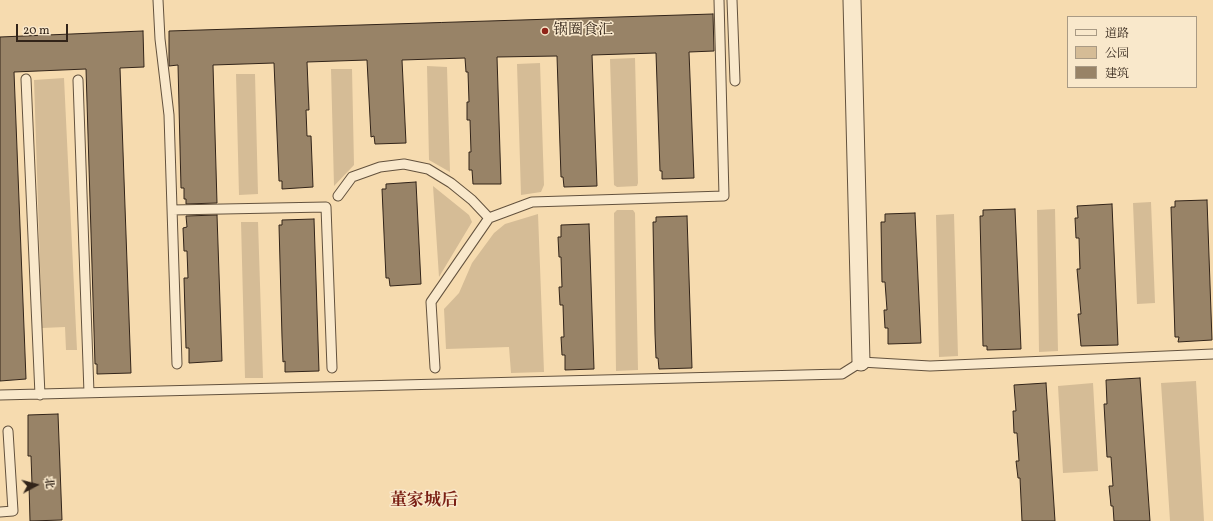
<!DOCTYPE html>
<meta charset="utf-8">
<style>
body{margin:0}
#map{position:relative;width:1213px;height:521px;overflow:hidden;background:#f6dbaf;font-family:Vollkorn,"Noto Serif SC",serif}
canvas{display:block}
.legend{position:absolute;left:1067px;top:16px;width:130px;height:72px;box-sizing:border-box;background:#f9e8cb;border:1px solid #a99a84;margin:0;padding:5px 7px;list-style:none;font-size:12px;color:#322419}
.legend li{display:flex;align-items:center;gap:8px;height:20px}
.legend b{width:20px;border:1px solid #a99a84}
.north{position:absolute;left:16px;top:465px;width:40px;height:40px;-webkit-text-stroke:3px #f9e8cb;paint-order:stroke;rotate:83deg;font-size:11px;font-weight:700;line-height:16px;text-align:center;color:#322419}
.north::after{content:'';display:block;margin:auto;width:14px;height:18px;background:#322419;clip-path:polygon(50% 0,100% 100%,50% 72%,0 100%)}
.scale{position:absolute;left:16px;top:24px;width:52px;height:18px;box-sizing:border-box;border:2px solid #322419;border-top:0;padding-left:5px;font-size:12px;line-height:14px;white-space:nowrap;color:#322419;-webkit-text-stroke:3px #f9e8cb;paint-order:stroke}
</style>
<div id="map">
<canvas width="1213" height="521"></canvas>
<ul class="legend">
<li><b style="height:5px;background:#f9e8cb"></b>道路</li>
<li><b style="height:11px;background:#d5bc96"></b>公园</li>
<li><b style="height:11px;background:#988367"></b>建筑</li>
</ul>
<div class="north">北</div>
<div class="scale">20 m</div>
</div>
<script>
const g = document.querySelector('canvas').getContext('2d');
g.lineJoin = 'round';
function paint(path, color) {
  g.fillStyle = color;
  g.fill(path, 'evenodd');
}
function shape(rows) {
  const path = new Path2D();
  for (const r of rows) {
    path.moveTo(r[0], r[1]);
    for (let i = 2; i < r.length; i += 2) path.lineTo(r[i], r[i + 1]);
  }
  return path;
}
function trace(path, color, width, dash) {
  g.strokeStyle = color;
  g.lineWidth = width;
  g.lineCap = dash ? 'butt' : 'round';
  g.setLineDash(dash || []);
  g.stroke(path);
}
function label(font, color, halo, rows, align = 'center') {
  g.font = font + ' Vollkorn,"Noto Serif SC",serif';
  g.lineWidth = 3;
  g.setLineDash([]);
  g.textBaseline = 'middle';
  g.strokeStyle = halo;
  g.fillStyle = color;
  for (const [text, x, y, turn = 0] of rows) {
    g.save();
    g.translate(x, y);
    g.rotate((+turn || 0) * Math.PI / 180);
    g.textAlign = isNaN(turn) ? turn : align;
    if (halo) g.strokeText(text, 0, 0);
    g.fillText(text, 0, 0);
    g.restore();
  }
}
const green = shape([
 [635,58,638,183,637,186,617,187,614,185,610,59],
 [540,63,544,185,541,192,521,195,517,64],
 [427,66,447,67,450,172,429,160],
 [331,69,352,69,354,165,334,186],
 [236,74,255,74,258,194,239,195],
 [64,78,77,350,66,350,65,327,42,328,34,80],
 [433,186,469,215,472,222,439,277],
 [1151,202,1155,303,1137,304,1133,203],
 [1055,209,1058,351,1039,352,1037,210],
 [617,210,633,210,635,213,638,370,616,371,614,213],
 [538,214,544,372,511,373,509,347,446,349,444,309,459,293,472,263,494,233,505,224],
 [954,214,958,356,939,357,936,215],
 [241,222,258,222,263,378,245,378],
 [1196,381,1204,521,1170,521,1161,383],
 [1093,383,1098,471,1063,473,1058,386]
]);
const building = shape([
 [713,14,714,51,689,52,694,178,662,179,662,171,660,171,656,53,592,55,597,186,564,187,563,177,561,177,557,56,497,57,501,184,473,184,472,170,469,170,469,152,471,152,470,120,467,120,467,102,469,102,468,72,466,72,465,58,402,60,406,143,375,144,374,136,371,137,367,60,307,62,309,110,306,110,307,136,311,136,313,187,282,189,282,181,279,181,274,63,213,65,217,203,186,204,186,199,184,199,184,188,181,188,178,65,169,66,169,31,713,14],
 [143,31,144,67,120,68,131,373,97,374,97,364,95,364,86,69,14,72,26,379,0,381,0,37,143,31],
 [416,182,421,284,390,286,389,278,386,278,382,189,386,189,386,184,416,182],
 [1207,200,1212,340,1178,342,1179,337,1175,337,1171,207,1175,207,1175,201,1207,200],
 [1112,204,1118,345,1081,346,1078,314,1081,314,1077,269,1080,269,1079,238,1076,238,1075,218,1078,218,1077,206,1112,204],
 [1015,209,1021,349,987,350,987,346,983,346,980,216,983,216,983,210,1015,209],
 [915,213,921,343,888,344,888,328,885,328,884,310,887,310,885,282,882,282,881,222,885,222,885,214,915,213],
 [217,215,222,361,189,363,189,348,186,348,184,278,188,278,187,251,184,251,183,228,187,227,186,216,217,215],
 [687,216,692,368,659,369,658,358,656,358,655,334,653,222,656,222,656,217,687,216],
 [314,219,319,371,285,372,285,361,283,362,282,337,279,225,282,225,282,220,314,219],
 [589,224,594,369,565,370,565,355,562,355,561,337,564,337,563,305,560,305,559,287,562,287,561,257,559,257,558,237,561,237,561,225,589,224],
 [1140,378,1150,521,1114,521,1113,506,1111,506,1109,486,1113,486,1111,457,1107,457,1104,404,1107,404,1106,380,1140,378],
 [1046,383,1055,521,1022,521,1020,478,1018,478,1016,461,1019,461,1017,433,1014,433,1013,411,1016,411,1014,385,1046,383],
 [58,414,62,520,30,521,29,484,32,484,31,456,28,456,28,415,58,414]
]);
const lane = shape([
 [158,0,160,39,169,115,177,364],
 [732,0,735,81],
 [26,79,40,395],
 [78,80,89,393],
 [338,196,352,177,380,167,404,164,428,169,451,183,472,200,489,218],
 [172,210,326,207,332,368],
 [435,368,431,302,489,218,532,202,724,196,719,0],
 [0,395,842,374,861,362,930,366,1213,354],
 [0,512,13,511,8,431]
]);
const street = shape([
 [852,0,861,362]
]);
const markers = [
 [545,31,4,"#8f2418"]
];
const poiNames = [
 ["锅圈食汇",553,31]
];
const quarterNames = [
 ["董家城后",424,502]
];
paint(green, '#d5bc96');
paint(building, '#988367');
trace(building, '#322419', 1);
trace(lane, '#63523e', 11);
trace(street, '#63523e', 19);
trace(lane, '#f9e8cb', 9);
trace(street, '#f9e8cb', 17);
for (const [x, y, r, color] of markers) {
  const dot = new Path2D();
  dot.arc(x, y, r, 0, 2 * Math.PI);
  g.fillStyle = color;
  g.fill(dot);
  trace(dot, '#f9e8cb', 1.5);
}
label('15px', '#322419', '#f9e8cb', poiNames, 'left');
label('bold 17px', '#7a1f14', '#f9e8cb', quarterNames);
</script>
